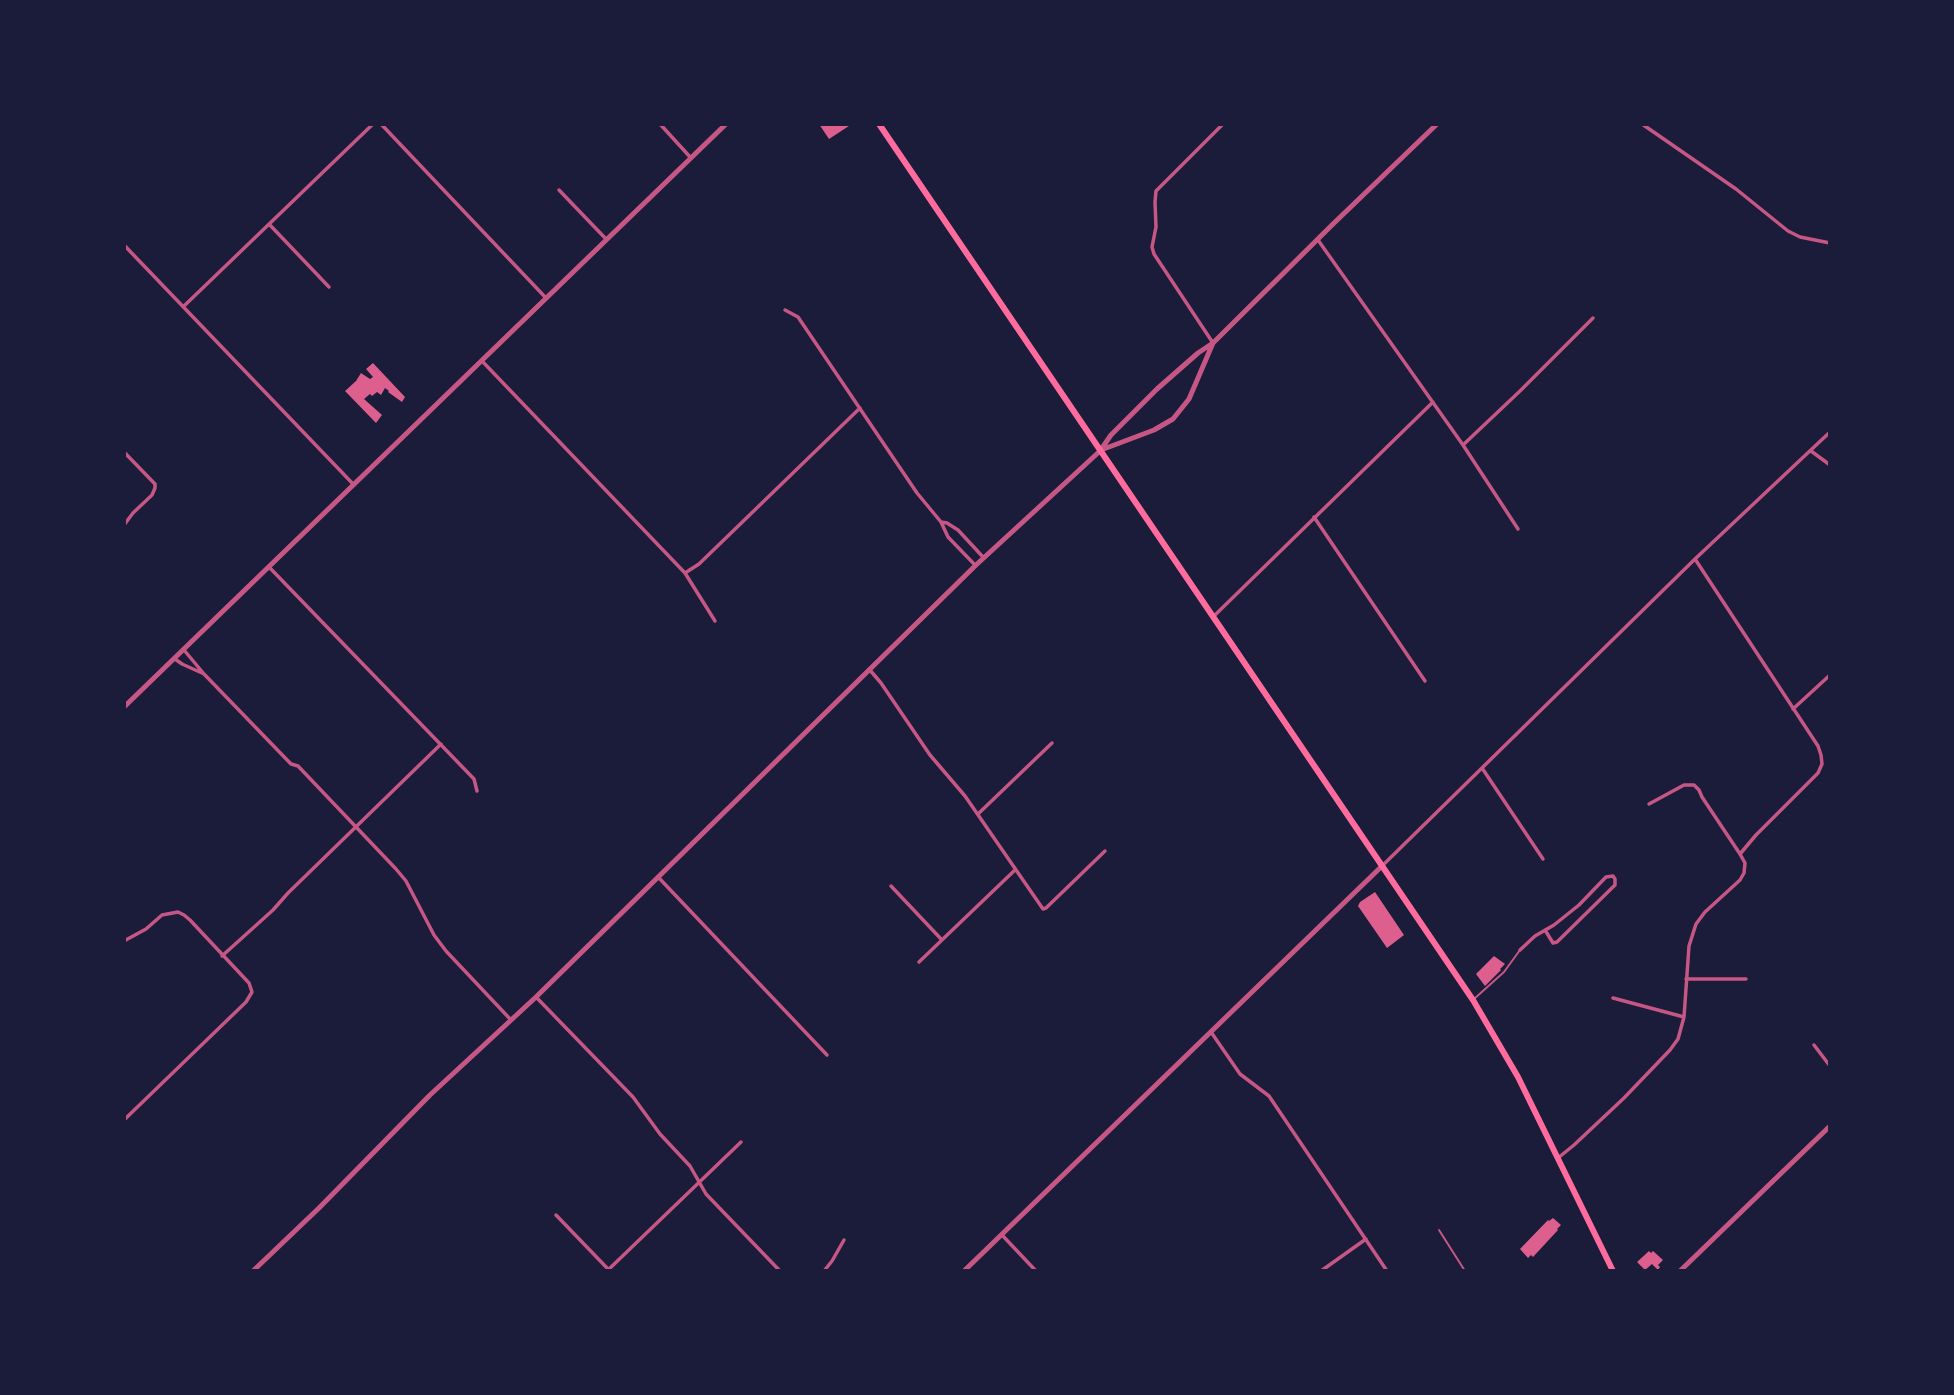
<!DOCTYPE html>
<style>
body{margin:0}
#map{position:relative;width:1954px;height:1395px;overflow:hidden;background:#1b1b3a;font-family:Jost,sans-serif}
canvas{display:block}
.frame{position:absolute;inset:0;border:126px solid #1b1b3a;pointer-events:none}
</style>
<div id="map">
<canvas width="1954" height="1395"></canvas>
<div class="frame"></div>
</div>
<script>
const g = document.querySelector('canvas').getContext('2d');
g.lineJoin = 'round';
function paint(path, color) {
  g.fillStyle = color;
  g.fill(path, 'evenodd');
}
function shape(rows) {
  const path = new Path2D();
  for (const r of rows) {
    path.moveTo(r[0], r[1]);
    for (let i = 2; i < r.length; i += 2) path.lineTo(r[i], r[i + 1]);
  }
  return path;
}
function trace(path, color, width, dash) {
  g.strokeStyle = color;
  g.lineWidth = width;
  g.lineCap = dash ? 'butt' : 'round';
  g.setLineDash(dash || []);
  g.stroke(path);
}
const building = shape([
 [819,124,852,124,829,139],
 [373,363,405,397,402,402,388,392,389,391,385,388,381,395,377,392,372,396,370,394,364,399,382,415,376,423,345,391,356,381,361,373,370,379,373,377,366,369],
 [1375,892,1404,935,1387,948,1358,906,1360,902],
 [1494,956,1505,964,1500,969,1501,970,1485,986,1476,974],
 [1553,1218,1561,1225,1557,1229,1558,1230,1533,1257,1531,1255,1528,1258,1520,1249,1548,1220,1549,1221],
 [1649,1251,1651,1253,1653,1251,1663,1260,1658,1265,1660,1267,1658,1270,1652,1264,1645,1270,1637,1262]
]);
const service = shape([
 [1474,999,1504,972,1520,950],
 [1439,1230,1465,1271]
]);
const minor = shape([
 [381,124,546,298],
 [660,124,691,158],
 [1642,124,1736,189,1788,231,1800,237,1830,243],
 [559,190,606,239],
 [269,224,329,287],
 [1318,240,1463,445,1518,529],
 [124,245,354,485],
 [184,306,373,124],
 [785,310,798,317,917,493,941,522,948,537,975,565],
 [1213,343,1154,254,1152,247,1156,227,1155,202,1156,191,1223,124],
 [482,361,685,573,715,621],
 [1463,445,1520,391,1593,318],
 [1811,451,1830,465],
 [124,452,155,484,155,488,152,495,133,513,124,525],
 [1314,517,1425,681],
 [941,522,947,523,958,530,983,557],
 [269,567,474,779,477,791],
 [685,573,699,564,860,408],
 [1214,616,1433,402],
 [184,650,204,674,291,764,298,766,396,869,406,881,434,935,446,951,511,1020],
 [175,659,182,664,202,673],
 [869,669,881,683,930,755,965,796,1043,909,1046,908,1105,851],
 [1793,709,1830,675],
 [1482,768,1543,859],
 [1649,804,1684,785,1694,785,1699,790,1702,797,1740,854],
 [978,814,1052,743],
 [1382,866,1695,559,1830,432],
 [659,878,827,1055],
 [891,886,942,940],
 [124,941,146,929,162,915,178,912,184,915,190,920,249,983,252,992,246,1002,124,1120],
 [1520,950,1535,936,1554,925,1579,905,1606,877,1613,876,1615,879,1615,885,1557,942,1553,943,1545,930],
 [222,956,273,910,288,893,441,744],
 [919,962,1015,870],
 [1686,979,1746,979],
 [536,997,633,1097,660,1134,690,1166,706,1194,780,1271],
 [1613,998,1684,1017],
 [1211,1032,1240,1074,1269,1096,1387,1271],
 [1814,1045,1830,1066],
 [1558,1158,1574,1145,1624,1098,1670,1050,1678,1039,1684,1017,1689,946,1696,924,1705,912,1740,880,1744,873,1745,863,1740,854,1756,835,1818,773,1822,764,1821,755,1818,746,1695,559],
 [556,1215,608,1269],
 [1002,1235,1036,1271],
 [607,1271,741,1142],
 [824,1271,832,1261,844,1240],
 [1321,1271,1366,1239]
]);
const tertiary = shape([
 [1101,450,1154,430,1173,419,1189,399,1213,343],
 [124,707,726,124],
 [253,1271,319,1208,430,1095,536,997,976,565,1100,451,1111,435,1157,389,1198,353,1213,343,1332,225,1437,124],
 [964,1271,1382,866],
 [1680,1271,1830,1126]
]);
const primary = shape([
 [879,124,1473,1000,1518,1077,1613,1271]
]);
paint(building, '#dd5f8e');
trace(service, '#c65784', 2);
trace(minor, '#c65784', 3.5);
trace(tertiary, '#c65784', 5);
trace(primary, '#ff6b9d', 6);
</script>
